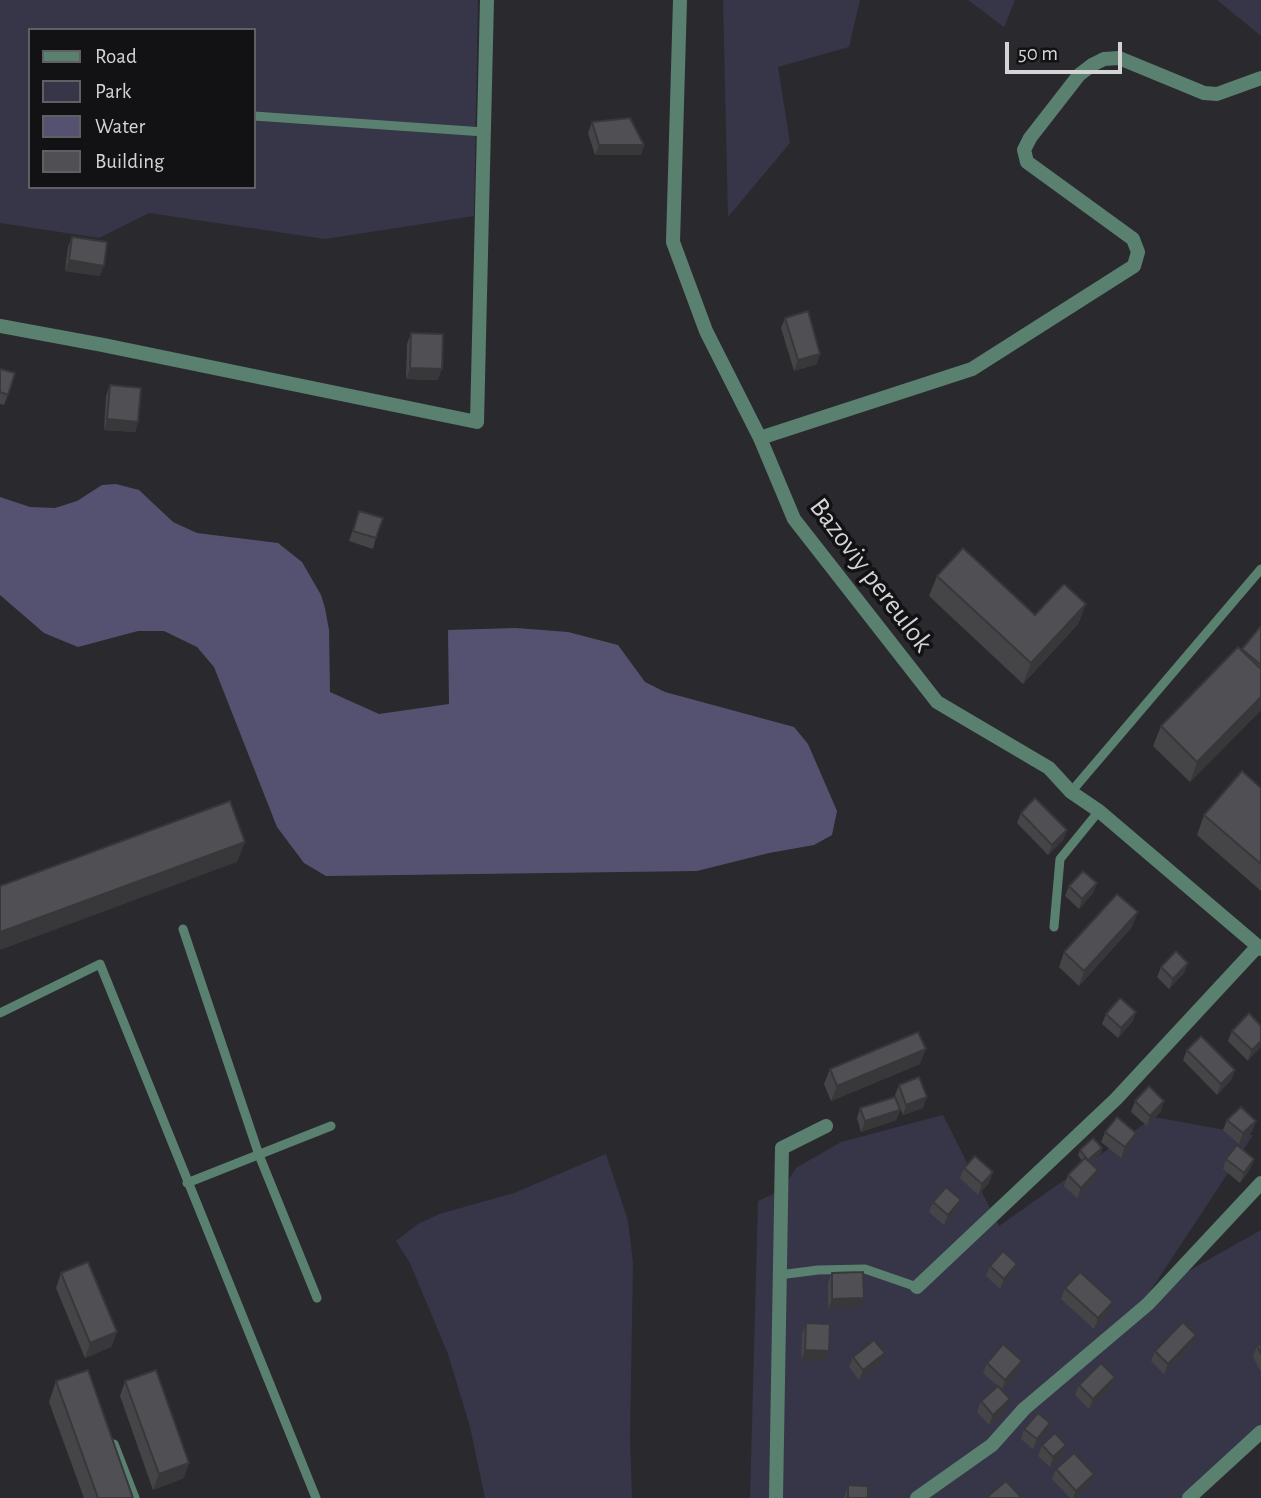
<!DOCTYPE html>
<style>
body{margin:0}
#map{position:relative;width:1261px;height:1498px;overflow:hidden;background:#2a292d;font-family:"Alegreya Sans",sans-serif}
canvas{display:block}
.legend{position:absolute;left:28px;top:28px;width:228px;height:161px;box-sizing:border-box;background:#121214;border:2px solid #606062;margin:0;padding:9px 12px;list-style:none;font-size:21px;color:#d4d4d6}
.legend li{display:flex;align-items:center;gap:14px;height:35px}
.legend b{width:35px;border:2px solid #606062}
.scale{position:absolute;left:1005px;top:42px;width:117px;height:32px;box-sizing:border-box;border:4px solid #d4d4d6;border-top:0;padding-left:9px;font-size:21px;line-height:24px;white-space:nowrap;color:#d4d4d6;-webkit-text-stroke:5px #121214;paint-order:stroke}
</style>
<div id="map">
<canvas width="1261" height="1498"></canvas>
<ul class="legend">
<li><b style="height:9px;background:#5a8070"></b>Road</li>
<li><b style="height:19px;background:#373548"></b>Park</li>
<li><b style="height:19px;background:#555271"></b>Water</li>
<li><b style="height:19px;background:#505054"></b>Building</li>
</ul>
<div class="scale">50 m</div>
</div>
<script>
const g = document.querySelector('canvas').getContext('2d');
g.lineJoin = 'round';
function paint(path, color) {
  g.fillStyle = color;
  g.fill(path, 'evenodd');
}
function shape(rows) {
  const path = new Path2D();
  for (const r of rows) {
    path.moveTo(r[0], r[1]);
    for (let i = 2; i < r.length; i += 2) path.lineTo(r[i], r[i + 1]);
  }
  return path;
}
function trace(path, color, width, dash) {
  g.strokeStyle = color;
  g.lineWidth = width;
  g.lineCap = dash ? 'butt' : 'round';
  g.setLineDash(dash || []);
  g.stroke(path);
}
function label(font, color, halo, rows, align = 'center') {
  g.font = font + ' "Alegreya Sans",sans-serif';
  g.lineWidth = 7;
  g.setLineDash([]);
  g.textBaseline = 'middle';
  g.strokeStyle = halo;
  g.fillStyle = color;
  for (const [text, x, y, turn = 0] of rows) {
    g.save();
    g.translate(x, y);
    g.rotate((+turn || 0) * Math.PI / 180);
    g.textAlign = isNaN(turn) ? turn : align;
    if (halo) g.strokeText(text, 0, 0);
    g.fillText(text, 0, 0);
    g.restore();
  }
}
const green = shape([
 [0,0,478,0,474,216,325,239,149,213,99,238,0,223],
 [30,30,254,30,254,187,30,187],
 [723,0,860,0,849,47,778,67,790,143,728,217],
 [968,0,1015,0,1004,27],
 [1217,0,1261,0,1261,36],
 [943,1115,999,1226,1154,1117,1253,1135,1149,1293,1261,1230,1261,1439,1186,1498,750,1498,758,1201,782,1190,796,1168,841,1142],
 [606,1154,628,1221,633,1263,630,1437,632,1498,485,1498,470,1427,448,1354,410,1263,396,1241,418,1224,439,1214,514,1193]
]);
const water = shape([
 [116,484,139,490,173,522,197,533,278,543,302,562,321,595,325,608,329,630,330,692,379,714,449,704,448,630,516,628,568,632,618,645,645,682,665,692,794,727,808,744,837,811,832,835,814,845,769,853,697,871,326,876,304,863,277,827,214,667,197,647,164,631,138,631,78,647,44,633,0,595,0,497,30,507,55,508,77,501,102,485]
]);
const service = shape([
 [254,116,484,132],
 [1071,792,1261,569],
 [1054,927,1060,859,1099,811],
 [183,929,259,1155,317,1298],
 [0,1013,100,964,316,1498],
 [187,1183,331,1126],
 [779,1275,818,1270,865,1269,917,1287],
 [114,1444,135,1498]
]);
const minor = shape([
 [680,0,673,242,706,331,760,438,794,519,937,702,1049,768,1071,792,1099,811,1261,949],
 [0,326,103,345,477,422,487,0],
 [760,438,972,369,1134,266,1138,252,1133,239,1027,162,1024,150,1030,138,1079,75,1092,65,1104,59,1119,58,1204,93,1217,94,1261,78],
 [917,1287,1116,1099,1258,946],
 [776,1498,782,1148,826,1126],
 [917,1498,992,1445,1024,1409,1148,1304,1261,1183],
 [1189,1498,1261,1432]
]);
const wall = shape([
 [592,122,644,145,641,155,595,155,588,133],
 [72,237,100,276,65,271,68,247],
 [785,318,817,364,794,371,781,328],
 [411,333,438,380,406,379,407,344],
 [0,369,8,395,4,405,0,404],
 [110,385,138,422,135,432,104,430,106,396],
 [359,511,376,538,373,549,349,541],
 [937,576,1035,615,1086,604,1078,624,1023,684,929,596],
 [1261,626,1261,710,1190,782,1153,746,1161,726,1241,650],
 [1261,788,1261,891,1197,835,1204,815],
 [1021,813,1067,830,1063,840,1048,855,1017,823],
 [1097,883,1093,893,1079,909,1065,896,1069,886],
 [1132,927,1079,986,1059,967,1064,952],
 [1188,963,1184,973,1169,989,1157,977,1161,967],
 [1136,1012,1132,1022,1118,1038,1102,1024,1106,1014],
 [1261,1026,1248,1061,1228,1041,1232,1031],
 [1187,1050,1235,1070,1231,1080,1217,1095,1183,1060],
 [920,1064,831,1101,824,1084,830,1069],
 [899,1085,923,1108,903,1115,895,1095],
 [1135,1101,1161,1111,1147,1126,1131,1112],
 [860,1108,900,1110,896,1120,861,1132,857,1118],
 [1227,1120,1256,1121,1252,1131,1239,1144,1223,1130],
 [1105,1132,1136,1133,1133,1143,1121,1158,1101,1142],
 [1102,1148,1101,1153,1090,1163,1098,1170,1094,1181,1077,1198,1064,1186,1068,1175,1082,1161,1078,1155,1080,1150],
 [1226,1159,1254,1159,1250,1169,1240,1183,1223,1169],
 [964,1168,993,1172,989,1183,978,1195,960,1178],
 [961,1200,957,1210,944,1225,929,1212,933,1202],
 [990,1266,1013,1274,1000,1289,986,1276],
 [61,1273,117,1332,111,1347,85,1358,56,1288],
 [832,1273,860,1308,828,1309,828,1283],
 [1065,1288,1109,1312,1094,1329,1061,1299],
 [806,1323,829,1351,825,1361,801,1361,802,1334],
 [1261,1344,1261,1372,1253,1357,1257,1346],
 [1192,1345,1164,1374,1151,1361,1155,1351],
 [885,1353,881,1363,859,1380,849,1367,853,1357],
 [987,1363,1018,1371,1002,1390,1006,1410,989,1425,977,1412,981,1401,998,1386,983,1373],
 [1115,1377,1111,1387,1089,1409,1075,1395,1079,1385],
 [56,1381,133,1498,84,1498,49,1402],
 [125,1381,184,1478,153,1490,120,1396],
 [1024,1429,1047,1433,1033,1449,1021,1439],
 [1042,1445,1063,1455,1050,1467,1038,1456],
 [1056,1469,1090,1485,1075,1498,1070,1498,1052,1479],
 [848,1485,868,1498,844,1498]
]);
const shadedWall = shape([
 [599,145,644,145,641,155,595,155],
 [69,260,104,266,100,276,65,271],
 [820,354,817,364,794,371,798,360],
 [410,368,442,369,438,380,406,379],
 [107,419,138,422,135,432,104,430],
 [1086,604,1078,624,1023,684,1031,663],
 [1261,697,1261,710,1190,782,1197,762],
 [1067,830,1063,840,1048,855,1052,845],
 [245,842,237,862,0,950,0,932],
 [1097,883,1093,893,1079,909,1082,899],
 [1138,912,1132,927,1079,986,1084,971],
 [1188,963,1184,973,1169,989,1173,979],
 [1136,1012,1132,1022,1118,1038,1121,1028],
 [1261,1041,1261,1047,1248,1061,1252,1050],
 [926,1049,920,1064,831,1101,837,1086],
 [1235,1070,1231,1080,1217,1095,1221,1084],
 [927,1097,923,1108,903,1115,906,1105],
 [1164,1101,1161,1111,1147,1126,1150,1116],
 [900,1110,896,1120,861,1132,865,1121],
 [1256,1121,1252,1131,1239,1144,1243,1133],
 [1136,1133,1133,1143,1121,1158,1125,1147],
 [1102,1148,1101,1153,1087,1166,1088,1160],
 [1254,1159,1250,1169,1240,1183,1244,1173],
 [1098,1170,1094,1181,1077,1198,1081,1188],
 [993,1172,989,1183,978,1195,982,1184],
 [961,1200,957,1210,944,1225,948,1215],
 [1017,1264,1013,1274,1000,1289,1004,1279],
 [864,1298,860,1308,828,1309,832,1299],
 [1113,1302,1109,1312,1094,1329,1098,1318],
 [117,1332,111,1347,85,1358,90,1343],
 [1196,1335,1192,1345,1164,1374,1168,1364],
 [805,1350,829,1351,825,1361,801,1361],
 [885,1353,881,1363,859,1380,863,1370],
 [1022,1361,1018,1371,1002,1390,1005,1380],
 [1115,1377,1111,1387,1089,1409,1093,1399],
 [1010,1399,1006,1410,989,1425,993,1415],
 [1050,1423,1047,1433,1033,1449,1037,1439],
 [1066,1445,1063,1455,1050,1467,1053,1457],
 [189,1463,184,1478,153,1490,159,1474],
 [1094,1474,1090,1485,1075,1498,1073,1498,1076,1491]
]);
const building = shape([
 [630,118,644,145,599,145,592,122,630,118],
 [72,237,107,242,104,266,69,260,72,237],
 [808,311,820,354,798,360,785,318,808,311],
 [411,333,443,334,442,369,410,368,411,333],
 [0,369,15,373,8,395,0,392,0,369],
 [110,385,141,388,138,422,107,419,110,385],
 [359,511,383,518,376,538,353,531,359,511],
 [963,548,1035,615,1064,584,1086,604,1031,663,937,576,963,548],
 [1261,626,1261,665,1242,649,1261,626],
 [1238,647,1261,669,1261,697,1197,762,1161,726,1238,647],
 [1242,771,1261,788,1261,864,1204,815,1242,771],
 [1035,798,1067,830,1052,845,1021,813,1035,798],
 [230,801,245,842,0,932,0,886,230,801],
 [1083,871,1097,883,1082,899,1069,886,1083,871],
 [1117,894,1138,912,1084,971,1064,952,1117,894],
 [1176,951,1188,963,1173,979,1161,967,1176,951],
 [1120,998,1136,1012,1121,1028,1106,1014,1120,998],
 [1249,1013,1261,1026,1261,1041,1252,1050,1232,1031,1249,1013],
 [918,1032,926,1049,837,1086,830,1069,918,1032],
 [1201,1036,1235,1070,1221,1084,1187,1050,1201,1036],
 [919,1077,927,1097,906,1105,899,1085,919,1077],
 [1149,1086,1164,1101,1150,1116,1135,1101,1149,1086],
 [895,1097,900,1110,865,1121,860,1108,895,1097],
 [1241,1107,1256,1121,1243,1133,1227,1120,1241,1107],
 [1117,1117,1136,1133,1125,1147,1105,1132,1117,1117],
 [1093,1138,1102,1148,1088,1160,1080,1150,1093,1138],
 [1237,1145,1254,1159,1244,1173,1226,1159,1237,1145],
 [975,1156,993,1172,982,1184,964,1168,975,1156],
 [1085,1158,1098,1170,1081,1188,1068,1175,1085,1158],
 [946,1187,961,1200,948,1215,933,1202,946,1187],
 [1003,1251,1017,1264,1004,1279,990,1266,1003,1251],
 [88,1262,117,1332,90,1343,61,1273,88,1262],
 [863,1272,864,1298,832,1299,832,1273,863,1272],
 [1080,1272,1113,1302,1098,1318,1065,1288,1080,1272],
 [1183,1322,1196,1335,1168,1364,1155,1351,1183,1322],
 [806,1323,830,1324,829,1351,805,1350,806,1323],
 [874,1340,885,1353,863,1370,853,1357,874,1340],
 [1003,1344,1022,1361,1005,1380,987,1363,1003,1344],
 [1261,1344,1261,1354,1257,1346,1261,1344],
 [1101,1363,1115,1377,1093,1399,1079,1385,1101,1363],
 [88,1370,133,1498,98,1498,56,1381,88,1370],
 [156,1370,189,1463,159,1474,125,1381,156,1370],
 [998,1386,1010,1399,993,1415,981,1401,998,1386],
 [1038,1413,1050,1423,1037,1439,1024,1429,1038,1413],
 [1055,1433,1066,1445,1053,1457,1042,1445,1055,1433],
 [1074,1453,1094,1474,1076,1491,1056,1469,1074,1453],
 [1006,1481,1022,1498,986,1498,1006,1481],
 [848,1485,868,1486,868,1498,848,1498,848,1485]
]);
const streetNames = [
 ["Bazoviy pereulok",871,575,53]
];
paint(green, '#373548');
paint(water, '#555271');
trace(service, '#5a8070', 9);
trace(minor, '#5a8070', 14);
paint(wall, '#454548');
paint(shadedWall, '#38383b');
paint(building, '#505054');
trace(building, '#38383b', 2);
label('28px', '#d4d4d6', '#121214', streetNames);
</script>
